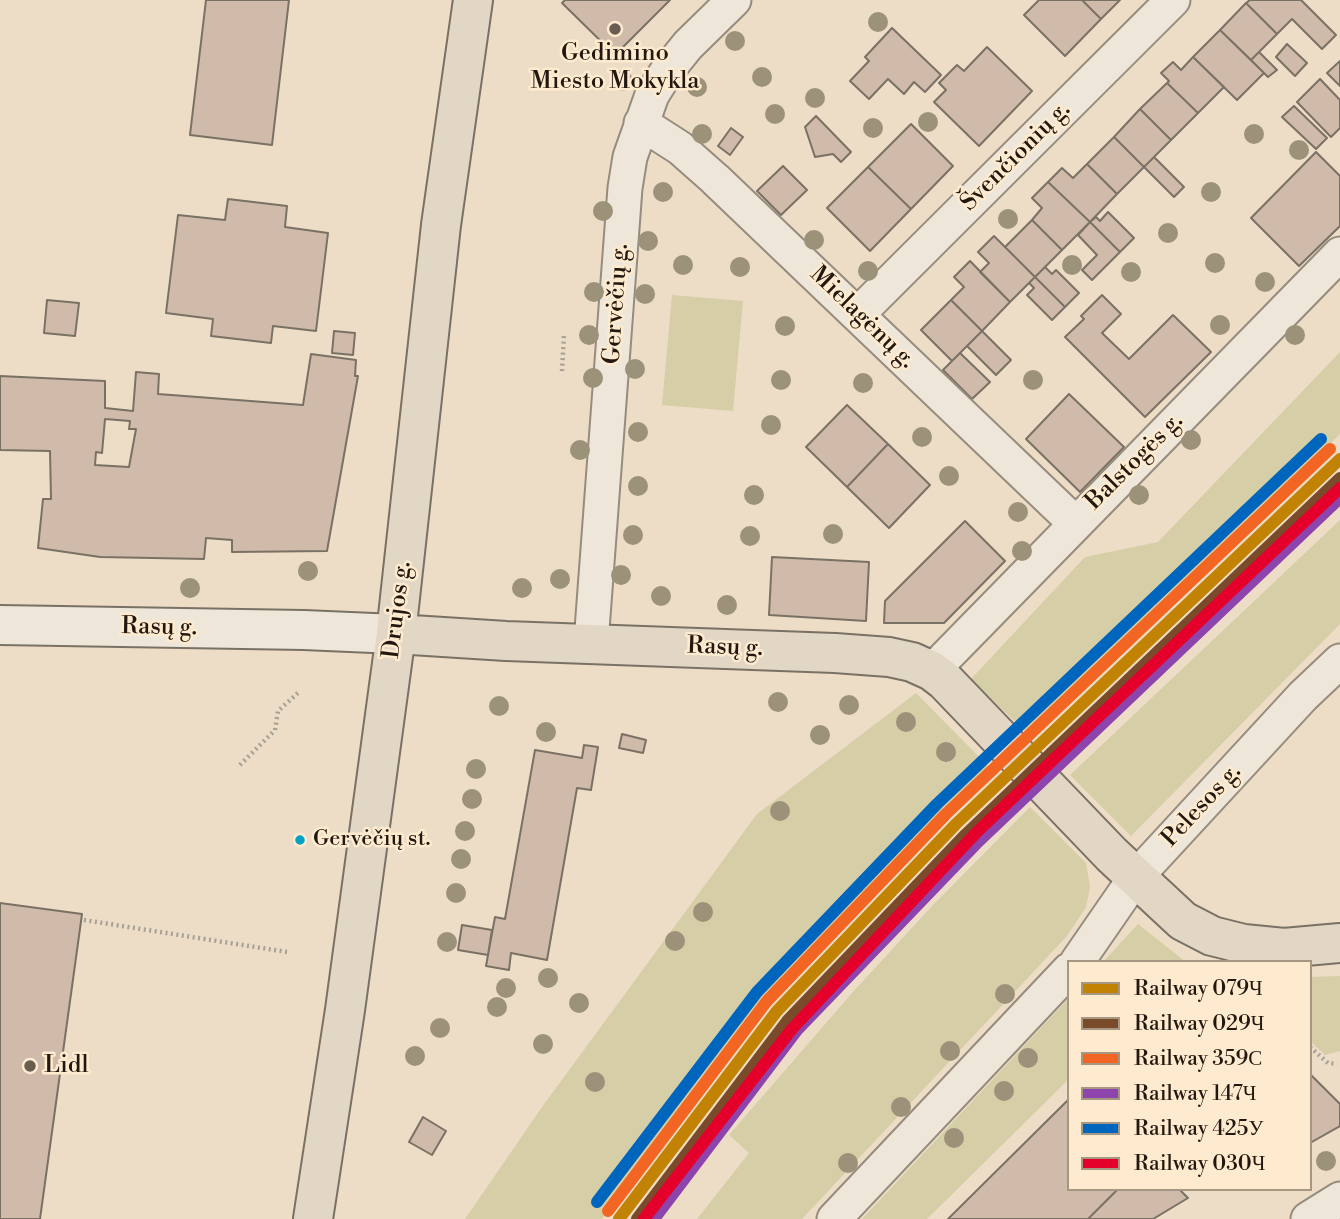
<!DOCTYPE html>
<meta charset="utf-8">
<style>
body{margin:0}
#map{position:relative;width:1340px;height:1219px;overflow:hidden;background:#edddc6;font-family:"Libre Bodoni",serif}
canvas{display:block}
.legend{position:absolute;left:1067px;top:960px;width:245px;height:231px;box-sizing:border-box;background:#feebcf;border:2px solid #a69782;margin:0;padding:9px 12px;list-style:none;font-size:21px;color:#22180f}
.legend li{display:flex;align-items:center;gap:14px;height:35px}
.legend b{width:35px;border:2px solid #a69782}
</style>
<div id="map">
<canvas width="1340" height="1219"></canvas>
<ul class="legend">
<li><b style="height:9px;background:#c28204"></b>Railway 079Ч</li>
<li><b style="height:9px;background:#7a4b2a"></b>Railway 029Ч</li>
<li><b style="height:9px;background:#f26522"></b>Railway 359С</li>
<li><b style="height:9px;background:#8e44ad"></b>Railway 147Ч</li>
<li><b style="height:9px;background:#0065bd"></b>Railway 425У</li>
<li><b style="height:9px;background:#e4002b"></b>Railway 030Ч</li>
</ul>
</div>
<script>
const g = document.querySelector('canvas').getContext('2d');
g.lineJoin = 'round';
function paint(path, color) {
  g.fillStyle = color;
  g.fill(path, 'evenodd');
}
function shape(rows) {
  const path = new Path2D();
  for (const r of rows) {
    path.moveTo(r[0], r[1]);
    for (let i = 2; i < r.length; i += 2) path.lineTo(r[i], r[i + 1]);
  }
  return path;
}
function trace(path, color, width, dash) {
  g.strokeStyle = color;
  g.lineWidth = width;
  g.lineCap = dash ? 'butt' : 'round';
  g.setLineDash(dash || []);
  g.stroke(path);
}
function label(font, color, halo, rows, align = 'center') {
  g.font = font + ' "Libre Bodoni",serif';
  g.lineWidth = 5;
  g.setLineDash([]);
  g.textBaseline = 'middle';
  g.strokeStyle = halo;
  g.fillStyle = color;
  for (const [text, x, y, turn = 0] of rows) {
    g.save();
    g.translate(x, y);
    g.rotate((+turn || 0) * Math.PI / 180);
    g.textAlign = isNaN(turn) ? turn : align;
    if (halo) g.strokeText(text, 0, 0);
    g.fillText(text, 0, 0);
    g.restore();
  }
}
const green = shape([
 [672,295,743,301,733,411,662,405],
 [1340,352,1340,434,1031,737,971,679,1085,557,1158,542],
 [1340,520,1340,624,1131,836,1070,775],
 [916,693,991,769,796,971,677,1115,602,1219,465,1219,542,1107,757,814],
 [1030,807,1086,863,1090,887,1086,907,1067,936,802,1219,697,1219,749,1153,729,1135,852,993,932,906],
 [1138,924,1186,962,1103,962],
 [1340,976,1340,1051,1325,1055,1310,1041,1310,977],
 [1069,998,1069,1079,927,1219,862,1219]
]);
const building = shape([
 [206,0,289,0,272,145,190,135,206,0],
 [565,0,670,0,615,55,562,3,565,0],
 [1039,0,1082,0,1101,19,1065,56,1024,15,1039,0],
 [1082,0,1120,0,1101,19,1082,0],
 [1250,0,1301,0,1336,35,1322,49,1292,19,1277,34,1246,3,1250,0],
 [1246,3,1277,34,1251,60,1220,30,1246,3],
 [892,28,941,75,925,92,914,82,904,94,888,79,869,99,850,81,869,61,865,57,892,28],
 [1220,30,1264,73,1237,100,1193,57,1220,30],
 [1287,44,1307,63,1295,76,1276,57,1287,44],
 [987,47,1032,91,979,146,934,102,946,90,939,83,957,65,964,71,987,47],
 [1259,52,1277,70,1268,77,1251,60,1259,52],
 [1193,57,1224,87,1198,113,1167,83,1169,81,1161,73,1173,62,1181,70,1193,57],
 [1340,61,1340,86,1327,73,1340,61],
 [1320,79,1340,100,1340,128,1331,137,1297,102,1320,79],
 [1167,83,1198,113,1171,140,1140,109,1167,83],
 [1294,106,1327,138,1316,149,1282,117,1294,106],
 [1140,109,1171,140,1144,167,1114,137,1140,109],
 [816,116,851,152,841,162,833,154,815,157,805,127,816,116],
 [911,124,953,166,911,209,868,167,911,124],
 [731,128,743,137,730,155,718,146,731,128],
 [1114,137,1144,167,1117,194,1087,164,1114,137],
 [1316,152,1340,176,1340,226,1299,266,1251,218,1316,152],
 [1154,157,1184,187,1174,197,1144,167,1154,157],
 [1087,164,1117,194,1090,222,1048,182,1062,168,1073,178,1087,164],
 [783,166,807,190,781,215,757,191,783,166],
 [868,167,911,209,870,251,827,208,868,167],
 [1048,182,1090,222,1062,250,1032,220,1042,208,1032,198,1048,182],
 [228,199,287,206,285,227,328,233,316,331,273,326,271,343,211,336,213,319,166,313,178,215,225,220,228,199],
 [1108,212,1134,238,1120,252,1090,222,1096,217,1100,221,1108,212],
 [1032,220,1062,250,1035,277,1005,247,1032,220],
 [1090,222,1120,252,1092,280,1082,270,1097,255,1078,235,1090,222],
 [994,236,1035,277,1010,302,980,272,989,263,978,252,994,236],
 [970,261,1010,302,982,331,951,300,964,287,954,277,970,261],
 [1045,267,1052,274,1056,270,1079,293,1065,307,1035,277,1045,267],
 [1035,277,1065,307,1052,320,1027,295,1034,288,1029,283,1035,277],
 [1102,295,1121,314,1102,333,1129,359,1173,315,1211,352,1145,417,1065,337,1084,319,1081,316,1102,295],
 [47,300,79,303,75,336,44,333,47,300],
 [951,300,982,331,952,361,921,330,951,300],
 [334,331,355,333,353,355,332,353,334,331],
 [982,331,1011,360,996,375,967,346,982,331],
 [960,353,990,382,972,399,943,370,960,353],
 [311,354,356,360,355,376,358,376,327,551,232,552,232,540,206,538,204,559,100,557,38,548,43,499,51,499,50,451,0,450,0,376,105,381,105,408,133,411,136,372,159,374,158,394,303,405,311,354],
 [105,419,130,421,129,429,136,429,129,467,95,465,96,452,102,453,105,419],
 [1069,394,1124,447,1080,492,1026,439,1069,394],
 [847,405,888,444,847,487,806,447,847,405],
 [888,444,930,485,889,528,847,487,888,444],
 [965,521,1005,561,944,623,884,623,885,601,965,521],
 [772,557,869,562,866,621,769,615,772,557],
 [622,734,646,740,643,753,619,748,622,734],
 [584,745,598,747,591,790,577,788,547,960,511,953,509,970,486,966,495,917,505,919,535,750,582,758,584,745],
 [0,903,82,914,40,1219,0,1219,0,903],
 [462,925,492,930,488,955,458,950,462,925],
 [1310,1074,1340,1104,1340,1126,1310,1143,1310,1074],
 [1069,1099,1069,1189,1118,1189,1088,1219,948,1219,1069,1099],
 [423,1117,446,1131,432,1155,409,1142,423,1117],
 [1118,1189,1179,1189,1188,1198,1153,1219,1088,1219,1118,1189]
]);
const path = shape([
 [562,371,564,335],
 [240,765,275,730,278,711,300,691],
 [84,920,287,952],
 [1310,1047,1328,1063,1337,1064]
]);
const minor = shape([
 [641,123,680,148,715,179,1075,523],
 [858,314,1173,0],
 [591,643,625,188,630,157,652,95,667,71,688,45,734,0],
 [932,671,1340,254],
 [1077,962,1135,878,1303,696,1340,661],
 [834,1219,1069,970],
 [1308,1219,1340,1199]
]);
const secondary = shape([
 [0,625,304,630,396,634]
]);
const primary = shape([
 [396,634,506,641,835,653,889,657,912,662,932,671,945,681,1112,855,1183,921,1212,936,1244,944,1284,948,1340,943],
 [313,1219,345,1010,396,634,441,225,473,0]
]);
const rail1 = shape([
 [619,1219,777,1011,956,824,1340,459]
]);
const rail2 = shape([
 [637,1219,788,1020,966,834,1340,478]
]);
const rail3 = shape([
 [608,1211,767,1001,946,814,1330,449]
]);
const rail4 = shape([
 [654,1219,798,1029,976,844,1340,498]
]);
const rail5 = shape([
 [597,1202,757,992,937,804,1321,439]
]);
const rail6 = shape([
 [644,1219,792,1029,977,832,1340,488]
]);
const trees = [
 [878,22],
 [735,41],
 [762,77],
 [623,81],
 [697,87],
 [815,98],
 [775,114],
 [928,122],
 [873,128],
 [702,134],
 [1254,134],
 [1299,150],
 [663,192],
 [1211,192],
 [603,211],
 [1008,219],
 [1168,233],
 [814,240],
 [648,241],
 [1215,263],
 [683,265],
 [1072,265],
 [740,267],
 [868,271],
 [1131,272],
 [1265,282],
 [594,292],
 [645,294],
 [1220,325],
 [785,326],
 [589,335],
 [1295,335],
 [635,369],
 [593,378],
 [781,380],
 [1033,380],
 [863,383],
 [771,425],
 [638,432],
 [922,437],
 [1191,440],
 [580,450],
 [949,476],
 [638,486],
 [754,495],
 [1139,495],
 [1018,512],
 [833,534],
 [633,535],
 [750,536],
 [1022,551],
 [308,571],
 [621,575],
 [560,579],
 [190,588],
 [522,588],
 [661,596],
 [727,605],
 [778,702],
 [849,705],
 [499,706],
 [906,722],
 [546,732],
 [820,735],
 [946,752],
 [476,769],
 [472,799],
 [780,811],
 [465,831],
 [461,859],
 [456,893],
 [703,912],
 [675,941],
 [447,942],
 [548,978],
 [506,988],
 [1005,994],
 [579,1003],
 [497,1007],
 [440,1028],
 [543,1044],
 [950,1051],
 [415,1056],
 [1028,1058],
 [595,1082],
 [1004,1091],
 [901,1107],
 [954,1138],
 [1326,1161],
 [848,1163]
];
const markers = [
 [615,29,7,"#695d4f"],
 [300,840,6,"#02a2c4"],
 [30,1066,7,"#695d4f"]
];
const busNames = [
 ["Gervėčių st.",313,840]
];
const poiNames = [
 ["Gedimino",615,54],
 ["Miesto Mokykla",615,82],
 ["Lidl",44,1066,"left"]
];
const streetNames = [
 ["Švenčionių g.",1016,157,-45],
 ["Gervėčių g.",617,304,-86],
 ["Mielagėnų g.",862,318,44],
 ["Balstogės g.",1135,462,-45],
 ["Drujos g.",398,610,-83],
 ["Rasų g.",159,628,1],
 ["Rasų g.",725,648,2],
 ["Pelesos g.",1202,806,-47]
];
paint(green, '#d5cea6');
paint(building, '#d0baa9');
trace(building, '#7a7165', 2);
trace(minor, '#968c7e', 37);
trace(secondary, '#7a7165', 42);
trace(primary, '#7a7165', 42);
trace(path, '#a6a096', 4.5, [2, 3.5]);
trace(minor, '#efe6da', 33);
trace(secondary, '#efe6da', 38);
trace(primary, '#e2d6c5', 38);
trace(rail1, '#c28204', 12);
trace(rail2, '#7a4b2a', 12);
trace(rail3, '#f26522', 12);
trace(rail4, '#8e44ad', 12);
trace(rail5, '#0065bd', 12);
trace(rail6, '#e4002b', 12);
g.fillStyle = '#9c927a';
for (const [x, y] of trees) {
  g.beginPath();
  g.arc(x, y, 10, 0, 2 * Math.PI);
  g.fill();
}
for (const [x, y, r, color] of markers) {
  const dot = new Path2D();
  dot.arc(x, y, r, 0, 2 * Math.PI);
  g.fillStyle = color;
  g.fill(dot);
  trace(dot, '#feebcf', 2.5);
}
label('22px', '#22180f', '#feebcf', busNames, 'left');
label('24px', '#22180f', '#feebcf', poiNames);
label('24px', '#22180f', '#feebcf', streetNames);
</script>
